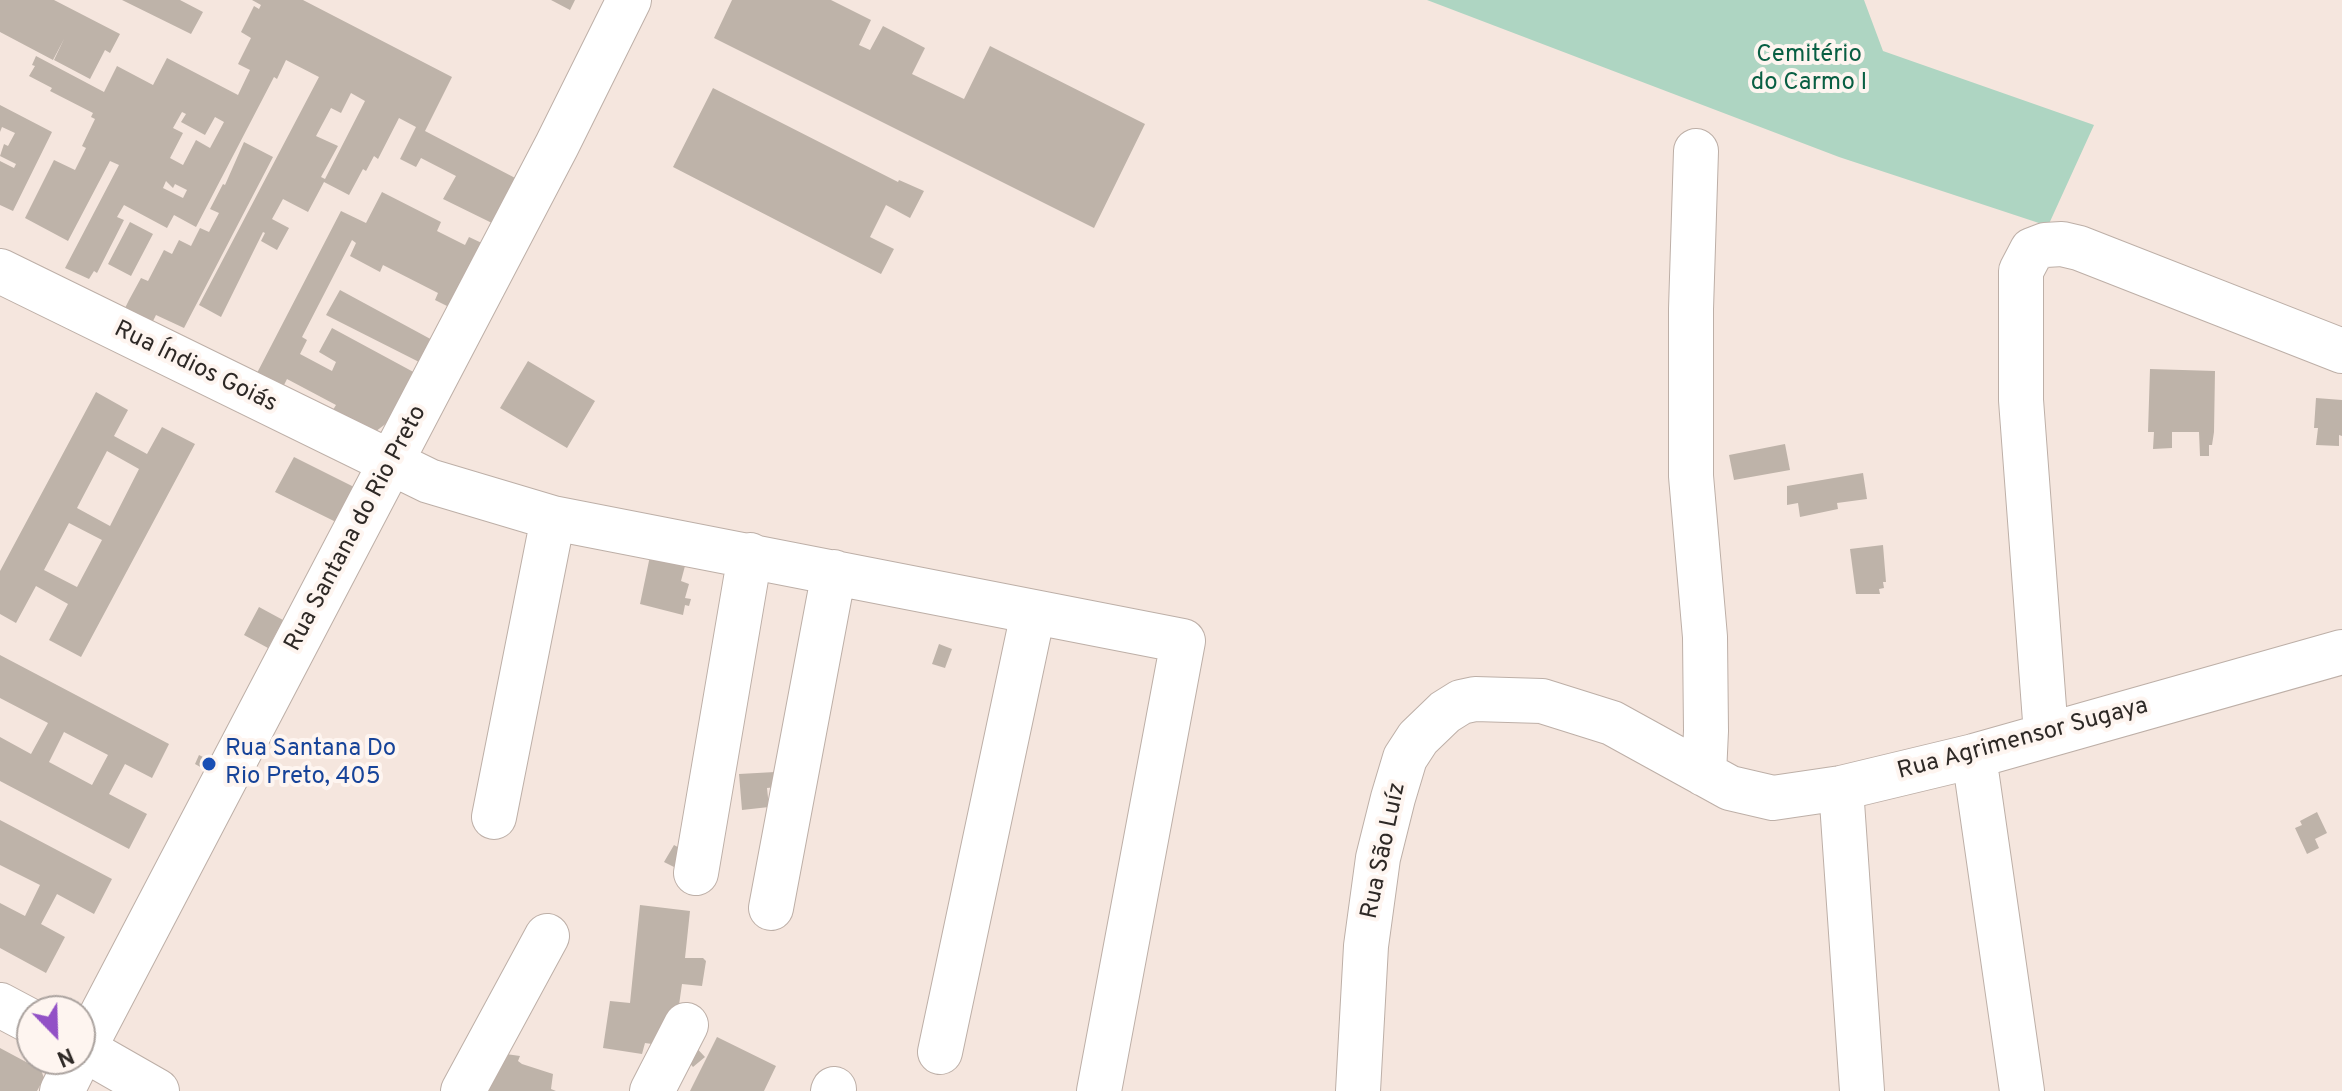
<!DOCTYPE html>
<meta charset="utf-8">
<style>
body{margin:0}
#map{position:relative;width:2342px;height:1091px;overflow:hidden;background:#f5e6de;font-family:Overpass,sans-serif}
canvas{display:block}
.north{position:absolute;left:16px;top:995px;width:80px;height:80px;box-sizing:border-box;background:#fef5f0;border:2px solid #aba39f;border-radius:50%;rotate:157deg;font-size:22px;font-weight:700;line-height:32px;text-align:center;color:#2e2926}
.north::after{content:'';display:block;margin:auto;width:28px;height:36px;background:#9251c6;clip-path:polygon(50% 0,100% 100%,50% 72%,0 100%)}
</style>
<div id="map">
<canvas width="2342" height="1091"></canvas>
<div class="north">N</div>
</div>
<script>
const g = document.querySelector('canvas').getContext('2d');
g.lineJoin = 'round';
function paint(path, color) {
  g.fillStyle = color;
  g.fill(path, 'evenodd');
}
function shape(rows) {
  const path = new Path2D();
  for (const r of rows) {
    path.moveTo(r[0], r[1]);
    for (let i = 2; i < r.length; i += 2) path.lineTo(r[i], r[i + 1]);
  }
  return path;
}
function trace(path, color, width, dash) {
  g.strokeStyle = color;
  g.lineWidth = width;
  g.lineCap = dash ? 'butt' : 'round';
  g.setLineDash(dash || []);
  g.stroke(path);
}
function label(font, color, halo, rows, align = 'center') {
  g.font = font + ' Overpass,sans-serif';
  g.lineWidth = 8;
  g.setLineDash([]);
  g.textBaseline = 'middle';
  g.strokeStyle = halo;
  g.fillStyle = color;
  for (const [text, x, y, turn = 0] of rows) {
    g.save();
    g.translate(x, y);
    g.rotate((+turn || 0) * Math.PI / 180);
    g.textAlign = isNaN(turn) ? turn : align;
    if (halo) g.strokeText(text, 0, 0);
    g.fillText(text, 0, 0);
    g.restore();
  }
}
const green = shape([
 [1427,0,1864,0,1883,51,2094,125,2048,226,1839,157]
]);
const building = shape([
 [0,0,54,0,120,34,110,53,105,50,90,79,54,60,64,39,53,60,0,32],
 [122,0,180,0,203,12,191,34],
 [252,0,303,0,452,77,425,131,519,180,496,225,443,199,456,176,421,158,416,167,400,159,416,127,399,118,378,159,374,156,366,171,363,169,349,195,324,182,308,212,283,199,272,219,289,228,277,250,261,241,265,233,263,232,221,317,199,305,319,77,286,60,277,79,274,77,196,227,174,215,167,228,124,205,117,217,124,220,97,273,94,271,89,279,65,268,119,165,110,161,68,241,25,218,54,160,75,170,86,148,82,146,95,119,91,117,93,113,50,91,52,88,29,76,35,66,32,65,36,56,104,92,117,66,153,85,167,58,238,95,250,70,238,64,251,38,241,32,254,6,259,9,261,5],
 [351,93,365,101,325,179,321,177,338,146,316,136,331,108,341,113],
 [182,112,186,114,181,122,205,135,215,117,224,122,210,148,196,140,183,165,170,158,183,133,173,128],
 [166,181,173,188,175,184,187,190,183,198,163,188],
 [551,0,575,0,570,10],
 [732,0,831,0,871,20,859,45,870,50,883,26,908,39,925,48,912,74,964,99,990,46,1145,124,1094,228,714,38],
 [713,88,898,182,899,180,924,191,910,218,886,205,870,237,894,249,881,274,673,167],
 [0,105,52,132,13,211,0,205,0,161,14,168,16,164,0,156,4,144,8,146,15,133,2,127,0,132],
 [244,142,273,157,184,328,156,315,150,327,124,310,129,300,141,278,148,281,164,250,172,254,179,240,191,246,200,228,209,232,219,213,210,209,223,184,225,185],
 [382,192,441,222,437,231,465,245,469,237,486,245,453,309,435,300,438,293,383,265,380,272,350,256,356,243,352,240,302,337,307,340,300,354,332,371,336,362,319,352,332,328,419,375,396,416,371,435,331,413,336,405,287,379,283,387,257,373,341,211,366,223],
 [130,222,153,234,131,276,108,264],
 [340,290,436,342,425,365,326,315],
 [528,361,595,401,567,448,500,408],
 [2150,369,2215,371,2214,432,2212,445,2209,445,2209,456,2200,456,2199,432,2172,432,2172,448,2153,449,2154,432,2148,432],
 [96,392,128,410,114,436,147,454,162,427,195,444,81,657,49,640,68,604,36,586,16,623,0,614,0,571],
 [107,451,139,469,110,526,77,508],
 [69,523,102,540,77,587,44,570],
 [2316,398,2342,400,2342,436,2339,435,2339,446,2316,445,2318,428,2314,428],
 [1785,444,1790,470,1734,480,1729,455],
 [294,457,354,487,336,522,275,492],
 [1863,473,1867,499,1837,503,1838,509,1800,517,1798,503,1787,505,1787,486],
 [1883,545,1886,582,1883,582,1884,588,1879,589,1880,594,1856,594,1850,549],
 [650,556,685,566,681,581,689,584,685,598,691,599,689,606,685,605,683,615,640,604],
 [259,607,283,620,268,648,244,635],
 [939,644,952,649,945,668,932,664],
 [0,655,169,744,152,778,125,764,109,794,147,814,129,849,0,781,0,737,31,754,48,723,0,698],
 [64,732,108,755,92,785,49,762],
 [199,755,209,760,204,769,195,764],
 [775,772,777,787,767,788,769,807,742,810,739,774],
 [2317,812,2327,833,2315,839,2319,848,2307,854,2295,828,2302,825,2300,821],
 [0,820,112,879,94,914,57,894,41,924,65,937,46,973,0,948,0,903,25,916,40,885,0,865],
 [674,845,685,851,676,868,664,862],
 [640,905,690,911,685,958,703,958,706,961,702,986,682,984,673,1047,645,1043,642,1054,603,1048,610,1001,630,1003],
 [717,1037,776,1066,764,1091,690,1091],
 [691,1042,705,1057,693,1067,680,1052],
 [0,1048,41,1070,44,1078,37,1091,0,1091],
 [506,1054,520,1056,518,1061,522,1064,553,1074,551,1089,556,1091,469,1091,498,1063,503,1064]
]);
const minor = shape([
 [1696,151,1691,309,1691,476,1705,637,1706,731,1704,774],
 [0,271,429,481,553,518,1183,641,1099,1091],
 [2046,734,2021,400,2021,271,2032,250,2045,245,2062,244,2079,248,2342,351],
 [1974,756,2022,1091],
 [1841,788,1862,1091],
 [494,817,553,518],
 [696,873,750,555],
 [771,908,834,572],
 [0,1005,32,1022],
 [80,1047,157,1091],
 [940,1052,1033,613],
 [80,1056,557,145,629,0],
 [62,1091,78,1059],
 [463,1091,547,936],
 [652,1091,686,1025],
 [833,1091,834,1089],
 [1358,1091,1366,946,1378,858,1393,798,1405,758,1418,738,1445,712,1461,702,1475,699,1542,701,1612,723,1730,788,1773,798,1841,788,1974,756,2342,652]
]);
const markers = [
 [209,764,8,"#1a4fb4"]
];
const parkNames = [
 ["Cemitério",1809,56],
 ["do Carmo I",1809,84]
];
const streetNames = [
 ["Rua Índios Goiás",195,368,26],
 ["Rua Santana do Rio Preto",357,529,-62],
 ["Rua Agrimensor Sugaya",2023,740,-15],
 ["Rua São Luíz",1385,851,-78]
];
const transitNames = [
 ["Rua Santana Do",225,750],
 ["Rio Preto, 405",225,778]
];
paint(green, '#aed5c2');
paint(building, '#beb3a9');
trace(minor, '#bdafa7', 46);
trace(minor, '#fff', 44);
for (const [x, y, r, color] of markers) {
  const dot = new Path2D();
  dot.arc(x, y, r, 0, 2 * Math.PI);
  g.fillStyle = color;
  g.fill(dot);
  trace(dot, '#fef5f0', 3);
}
label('24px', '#095f43', '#fef5f0', parkNames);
label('24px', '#2e2926', '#fef5f0', streetNames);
label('24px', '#164399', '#fef5f0', transitNames, 'left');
</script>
